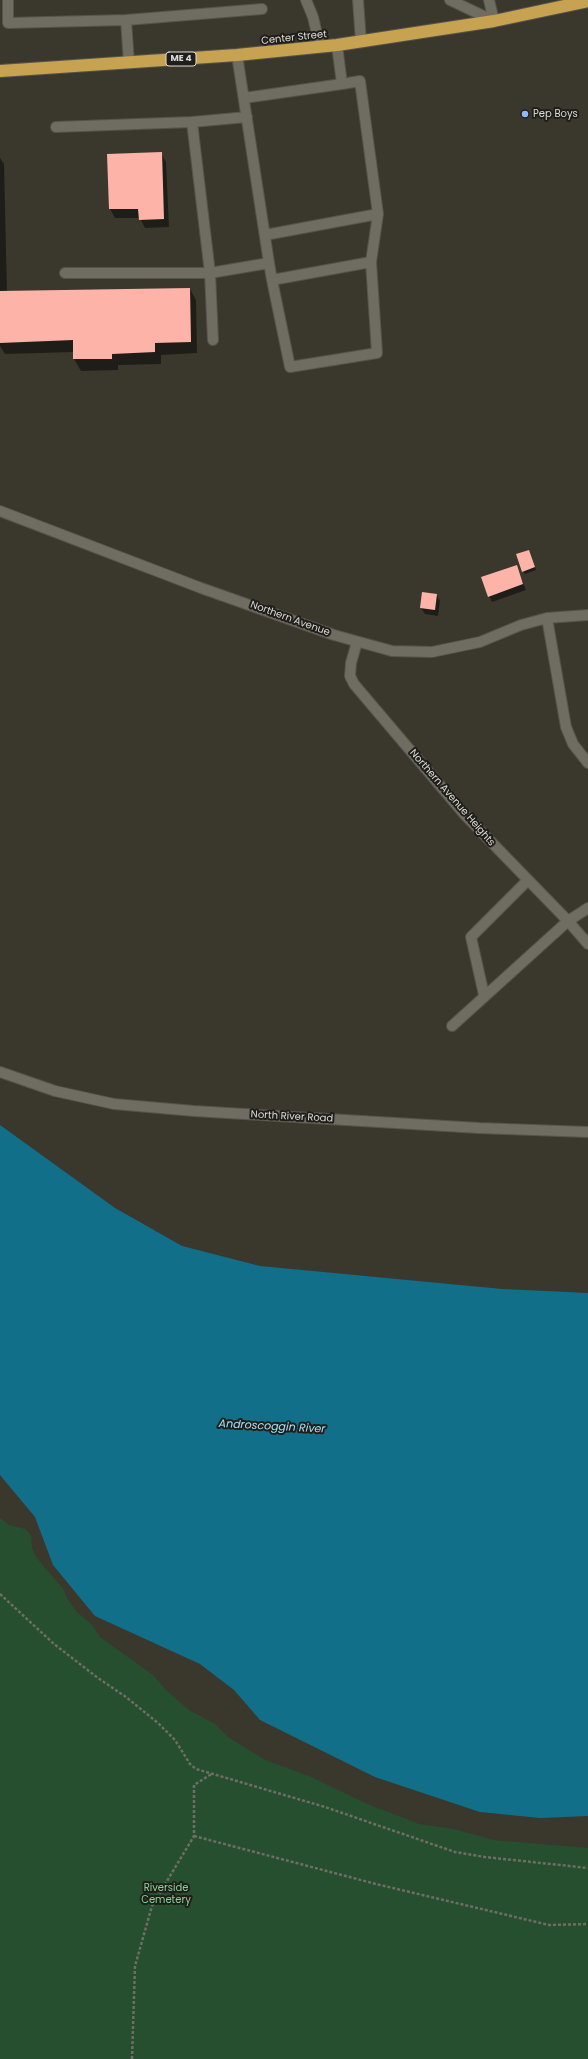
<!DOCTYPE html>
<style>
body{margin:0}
canvas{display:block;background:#3a372d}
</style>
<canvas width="588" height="2059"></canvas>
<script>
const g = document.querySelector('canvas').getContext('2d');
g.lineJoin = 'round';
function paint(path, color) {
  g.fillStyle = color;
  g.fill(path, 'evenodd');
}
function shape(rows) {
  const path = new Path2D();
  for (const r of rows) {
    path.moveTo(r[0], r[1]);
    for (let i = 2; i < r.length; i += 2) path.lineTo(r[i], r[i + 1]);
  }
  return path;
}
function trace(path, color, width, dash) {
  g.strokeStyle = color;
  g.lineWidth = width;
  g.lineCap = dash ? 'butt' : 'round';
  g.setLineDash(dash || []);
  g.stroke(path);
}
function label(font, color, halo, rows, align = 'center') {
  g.font = font + ' Poppins,sans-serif';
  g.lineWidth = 4;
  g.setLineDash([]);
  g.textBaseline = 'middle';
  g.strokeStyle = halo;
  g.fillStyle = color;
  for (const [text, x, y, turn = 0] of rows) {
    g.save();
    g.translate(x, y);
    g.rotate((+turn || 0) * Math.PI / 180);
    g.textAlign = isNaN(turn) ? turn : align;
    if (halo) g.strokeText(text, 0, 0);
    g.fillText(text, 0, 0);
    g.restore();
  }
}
const green = shape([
 [0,1518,9,1525,25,1529,31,1535,32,1548,36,1557,64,1590,67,1598,76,1611,92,1625,100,1637,153,1675,166,1690,189,1710,215,1724,228,1737,265,1760,309,1776,365,1803,419,1824,454,1829,493,1840,588,1848,588,2059,0,2059]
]);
const water = shape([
 [0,1125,115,1208,182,1246,260,1266,502,1289,588,1293,588,1816,540,1818,480,1812,375,1777,260,1720,234,1690,200,1664,95,1616,53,1565,35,1517,0,1475]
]);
const shadow = shape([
 [161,153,166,162,169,227,145,228,140,218,115,218,110,209],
 [0,158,4,164,7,292,190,289,196,300,197,353,161,355,161,364,118,365,118,370,81,371,74,359,74,352,5,354,0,346],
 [530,554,536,570,525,574,523,571],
 [516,566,526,590,492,602,489,596],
 [436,595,440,601,438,616,425,614,421,608]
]);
const building = shape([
 [162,152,164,219,139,220,138,209,109,209,107,154],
 [190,288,191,342,155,343,155,352,112,354,112,359,73,359,73,340,0,343,0,291],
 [529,550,535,567,522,572,516,554],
 [517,565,523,584,488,597,481,577],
 [422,592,437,594,435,610,420,608]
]);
const path = shape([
 [0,1594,54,1644,98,1678,126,1697,158,1723,175,1740,190,1764,196,1769,325,1807,455,1852,485,1857,588,1868],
 [194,1836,376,1884,549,1925,588,1924],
 [132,2059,135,1966,152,1906,194,1836,194,1785,213,1773]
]);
const minor = shape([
 [8,0,8,23,126,20],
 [306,0,313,17,320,47],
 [358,0,361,42],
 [450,0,494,21],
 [489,0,494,21],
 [129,63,126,20,262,9],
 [342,84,360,81,378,214],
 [244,98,342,84,337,45],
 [56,127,192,122,247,117],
 [265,235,378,214,371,262,272,280,269,263],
 [65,273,210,273,192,122],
 [272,280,290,367,377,353,371,262],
 [213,340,210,273,269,263,237,55],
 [0,511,201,588,334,635,392,651,432,652,480,642,521,625,547,618,588,615],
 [547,618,566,727,573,744,588,763],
 [357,642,351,663,350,676,354,684,465,815,568,921,588,908],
 [484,995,471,937,528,880],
 [452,1026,568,921,588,944],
 [0,1072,55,1091,114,1104,194,1111,479,1128,588,1132]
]);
const highway = shape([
 [0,71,237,55,337,45,494,21,588,1]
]);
const markers = [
 [525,114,4,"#91b8fd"]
];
const shields = [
 [181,59,30]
];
const shieldNames = [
 ["ME 4",181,59]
];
const streetNames = [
 ["Center Street",294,38,-6],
 ["Northern Avenue",290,619,20],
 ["Northern Avenue Heights",452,798,49],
 ["North River Road",292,1117,3]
];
const poiNames = [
 ["Pep Boys",533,114]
];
const parkNames = [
 ["Riverside",166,1888],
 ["Cemetery",166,1900]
];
const waterNames = [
 ["Androscoggin River",272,1427,3]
];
paint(green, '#254f2e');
paint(water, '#126f8a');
paint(shadow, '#0007');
paint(building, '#fdb3a7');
trace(minor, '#56534b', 12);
trace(highway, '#56534b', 14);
trace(path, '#706d65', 2.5, [3, 2]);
trace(minor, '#6f6c61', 10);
trace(highway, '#c7a250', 12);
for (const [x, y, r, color] of markers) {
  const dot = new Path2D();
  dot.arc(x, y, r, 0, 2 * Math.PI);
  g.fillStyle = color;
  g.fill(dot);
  trace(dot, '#201e1a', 1.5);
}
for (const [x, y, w] of shields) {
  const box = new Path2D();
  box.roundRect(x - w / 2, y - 7, w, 14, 3);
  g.fillStyle = '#201e1a';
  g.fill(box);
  trace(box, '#dddbd5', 1);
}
label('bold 9px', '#dddbd5', null, shieldNames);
label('10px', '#dddbd5', '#201e1a', streetNames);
label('10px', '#dddbd5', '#201e1a', poiNames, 'left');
label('10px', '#85d494', '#201e1a', parkNames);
label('italic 11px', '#a4e3fb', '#201e1a', waterNames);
</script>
